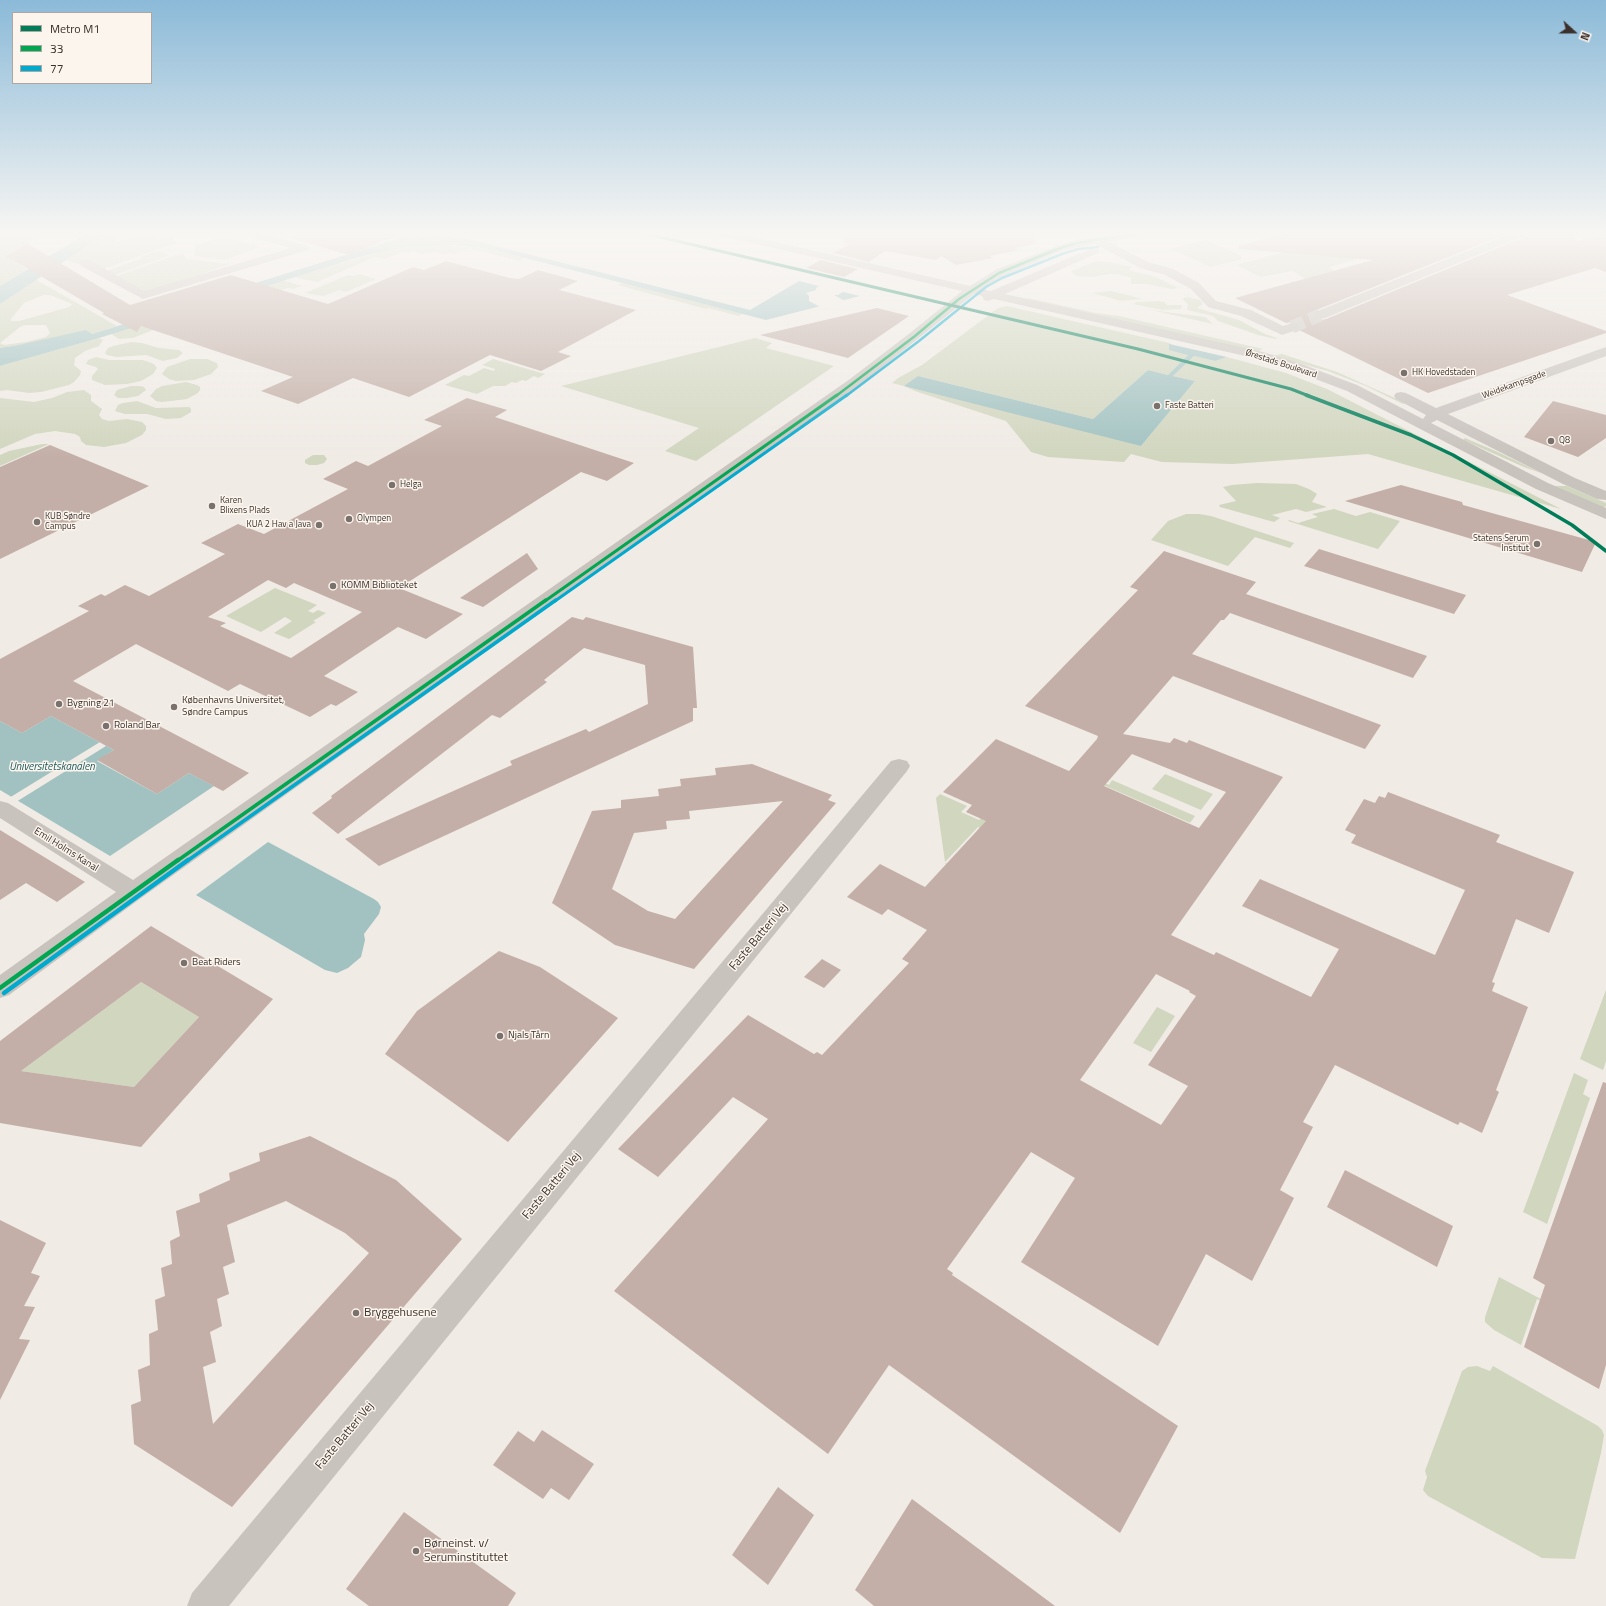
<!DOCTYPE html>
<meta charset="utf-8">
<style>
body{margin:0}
#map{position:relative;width:1606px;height:1606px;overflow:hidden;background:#f0ebe5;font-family:"Titillium Web",sans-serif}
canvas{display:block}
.legend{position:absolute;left:12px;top:12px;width:140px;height:72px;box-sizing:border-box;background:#fbf5ee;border:1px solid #aea6a0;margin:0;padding:5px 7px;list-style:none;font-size:12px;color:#3b302b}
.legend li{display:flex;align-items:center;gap:8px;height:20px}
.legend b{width:20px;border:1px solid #aea6a0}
.north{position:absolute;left:1554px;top:12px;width:40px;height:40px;-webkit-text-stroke:3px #fbf5ee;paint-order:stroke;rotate:111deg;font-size:11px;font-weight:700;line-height:16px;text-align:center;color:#3b302b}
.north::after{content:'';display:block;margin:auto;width:14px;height:18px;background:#3b302b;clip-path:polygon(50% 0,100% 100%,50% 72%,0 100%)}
</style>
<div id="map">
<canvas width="1606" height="1606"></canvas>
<ul class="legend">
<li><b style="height:5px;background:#007d58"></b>Metro M1</li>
<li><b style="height:5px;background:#00a651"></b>33</li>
<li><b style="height:5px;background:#00a9ce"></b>77</li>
</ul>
<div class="north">N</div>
</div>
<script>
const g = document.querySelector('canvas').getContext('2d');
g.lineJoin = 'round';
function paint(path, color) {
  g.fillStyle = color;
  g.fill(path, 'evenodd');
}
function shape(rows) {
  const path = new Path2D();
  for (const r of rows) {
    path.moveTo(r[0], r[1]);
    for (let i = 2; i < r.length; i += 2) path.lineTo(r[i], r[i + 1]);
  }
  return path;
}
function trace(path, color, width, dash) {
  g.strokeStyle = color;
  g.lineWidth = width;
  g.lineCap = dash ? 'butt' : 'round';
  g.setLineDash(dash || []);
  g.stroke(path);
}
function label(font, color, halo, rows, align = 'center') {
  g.font = font + ' "Titillium Web",sans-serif';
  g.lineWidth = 3;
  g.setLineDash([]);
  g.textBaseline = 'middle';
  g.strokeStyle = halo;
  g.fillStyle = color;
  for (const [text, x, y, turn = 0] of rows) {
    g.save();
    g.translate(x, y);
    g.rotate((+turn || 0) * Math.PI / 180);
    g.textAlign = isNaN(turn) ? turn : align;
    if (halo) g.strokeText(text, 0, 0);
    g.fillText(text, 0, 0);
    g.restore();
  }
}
const green = shape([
 [0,233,45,233,6,255,27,269,0,286],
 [107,233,124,234,114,241,116,242,137,235,172,237,176,243,103,269,90,261,78,264,66,260],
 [1353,233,1432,233,1382,247,1362,258,1329,267,1335,271,1305,279,1293,271,1261,277,1236,265],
 [223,237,239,241,260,247,224,260,194,256,195,245],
 [1206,240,1240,255,1242,259,1211,267,1171,249],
 [442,245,490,249,525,258,520,261,468,248,455,254,449,253,444,255,435,252,423,254,413,251,409,253,403,252,385,259,375,257,317,282,294,277,387,250,409,246],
 [161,252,169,254,168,256,115,275,107,271,142,258,140,257,151,253],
 [182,253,187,259,230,264,144,294,114,277],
 [1096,261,1109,262,1132,267,1129,270,1156,277,1178,288,1172,289,1146,284,1131,284,1131,278,1118,274,1110,274,1096,276,1095,277,1077,276,1071,271],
 [359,274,376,279,346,292,339,290,323,296,305,293,348,275,354,276],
 [35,279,117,326,92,334,0,348,0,304],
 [44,295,50,295,72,304,69,307,19,321,11,321,11,319,24,303],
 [25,325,46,325,50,333,46,337,26,342,4,345,0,343,20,327],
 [283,280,302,286,293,289,288,288,183,318,133,338,119,339,111,334],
 [622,283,743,314,739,316,708,308,706,309,617,285],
 [1111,291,1128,295,1142,299,1121,301,1092,293],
 [1187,297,1200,300,1203,304,1197,308,1239,320,1265,334,1277,338,1276,339,1258,335,1218,321,1213,316,1187,310,1188,304,1182,299],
 [1028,298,1096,313,1119,316,1263,349,1256,352,1026,299],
 [1160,301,1164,302,1167,305,1182,305,1181,309,1162,310,1133,304,1137,302],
 [1007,306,1169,343,1188,355,1168,375,1148,370,1093,419,918,376,1141,446,1195,381,1173,376,1194,356,1215,361,1227,357,1286,373,1327,389,1561,509,1368,454,1233,464,1162,462,1131,454,1124,462,1048,457,1031,452,1006,421,915,391,904,386,892,383,898,378,922,365,998,308],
 [1151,310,1205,317,1213,324],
 [99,338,103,340,99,346,85,351,75,358,74,365,81,371,80,375,74,382,69,385,41,392,29,393,7,390,0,391,0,366],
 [755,338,772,343,766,348,834,366,696,461,665,451,699,428,561,386],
 [131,342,142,343,159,348,179,350,183,353,177,358,163,361,146,355,116,357,107,355,105,353,108,348,113,346],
 [1282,354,1337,372,1406,403,1403,404,1366,386,1328,371,1272,356],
 [96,357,109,360,143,360,154,364,157,368,153,374,141,381,127,384,105,385,92,380,92,376,98,369,96,367,86,364,88,360],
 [190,359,207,359,217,363,218,367,211,374,194,380,176,381,169,379,162,374,167,367],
 [493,359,545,374,538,378,534,376,526,381,522,380,516,383,512,382,505,386,493,386,477,394,445,385,464,375,469,376,484,368,494,371,495,369,482,365],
 [186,382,197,385,200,387,200,390,198,393,187,399,162,402,156,401,150,396,156,389,162,386],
 [131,386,140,386,144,387,146,390,138,396,127,398,118,398,114,395,117,390],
 [84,390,91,395,91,401,102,409,99,415,102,419,109,421,127,419,142,422,146,426,146,430,142,435,126,443,104,447,86,445,81,441,80,437,75,434,55,431,35,434,0,449,0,398,34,402,52,398,67,392],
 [137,401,156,408,189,407,191,409,191,412,181,418,166,419,147,414,125,414,115,411,118,405,123,403],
 [1465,438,1498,452,1541,473,1524,467,1463,440],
 [42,444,49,444,0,466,0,455,9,451],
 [313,455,324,455,327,459,324,463,317,465,309,465,305,463,305,460],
 [1257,483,1296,484,1309,489,1317,494,1312,502,1327,507,1306,512,1296,509,1272,515,1280,518,1274,522,1220,507,1219,505,1236,501,1223,487,1232,485],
 [1554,486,1567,486,1606,503,1606,506,1603,508],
 [1334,509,1356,516,1370,512,1400,521,1378,549,1288,521,1289,520,1298,523,1318,517,1312,514],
 [1186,514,1199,514,1211,516,1294,543,1290,548,1255,537,1228,566,1151,540,1168,521],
 [275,588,317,605,308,611,313,613,318,610,326,613,313,621,316,622,289,639,274,633,292,621,285,617,261,632,226,616],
 [1165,774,1213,794,1201,810,1152,789],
 [1112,780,1195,816,1190,823,1101,784,1103,782,1109,785],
 [940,794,967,806,961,812,979,820,983,816,1148,891,957,888,945,863,988,884,1020,847,978,827,945,862,936,798],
 [141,982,199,1017,134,1087,21,1071],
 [1606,990,1606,1061,1603,1070,1580,1059],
 [1157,1007,1175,1016,1151,1052,1133,1043],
 [1574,1073,1588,1080,1583,1094,1590,1098,1547,1224,1523,1212],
 [1499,1277,1558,1308,1559,1310,1537,1299,1521,1345,1494,1330,1485,1322,1485,1317],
 [1477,1366,1490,1371,1493,1366,1598,1426,1602,1430,1604,1435,1601,1453,1575,1559,1542,1558,1428,1496,1423,1490,1427,1477,1425,1471,1462,1371,1468,1367]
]);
const water = shape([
 [87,233,107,233,0,304,0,286],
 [441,236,468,239,750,310,799,281,860,296,766,320,490,249,454,245,409,246,363,256,99,338,0,366,0,348,19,345,86,330,92,334,403,237],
 [1169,344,1227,357,1215,361,1194,356,1173,376,1195,381,1141,446,904,386,918,376,1093,419,1148,370,1168,375,1188,355,1169,350],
 [51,716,114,750,97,761,157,794,189,773,214,786,110,856,0,790,0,721,22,733],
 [268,842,374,899,378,902,381,907,379,914,364,934,365,940,361,957,348,968,337,973,325,970,196,895]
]);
const pier = shape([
 [820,285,844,291,838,295,834,295,847,302,822,308,809,301,809,296,806,293,816,290,816,288],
 [100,742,106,746,16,802,9,798]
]);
const building = shape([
 [295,233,400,233,400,234,349,255,294,239],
 [844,233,1034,233,1035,244,1015,248,1019,250,990,256,993,258,956,265,941,256,936,260,885,251,869,262,833,253,850,244,843,242],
 [1288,233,1508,233,1314,311,1313,315,1314,318,1320,320,1326,319,1527,236,1529,233,1575,233,1576,241,1606,233,1606,272,1595,268,1507,295,1606,331,1606,333,1428,393,1299,330,1300,326,1297,323,1292,322,1286,323,1235,298,1373,260,1239,249,1238,246],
 [27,243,130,305,231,275,328,304,413,267,424,270,446,261,510,278,519,279,538,270,578,281,559,290,636,310,558,352,571,356,541,371,490,355,409,397,353,378,298,404,261,391,293,377,141,326,137,332,102,314,104,313,6,256],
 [821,260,858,269,844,277,806,268],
 [877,308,909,316,848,358,760,335],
 [467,398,507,410,495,417,634,463,607,481,581,472,399,588,463,614,426,639,398,627,324,676,358,692,336,706,331,704,310,717,240,684,228,691,136,644,73,681,249,773,223,791,189,773,157,794,97,760,114,750,51,716,22,733,0,721,0,659,89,611,78,606,101,594,105,596,125,585,149,596,225,554,201,543,238,524,264,534,348,489,323,479,356,461,368,466,442,426,424,420],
 [268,580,286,588,294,583,362,612,291,658,220,626,226,623,208,617],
 [1553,401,1606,415,1606,438,1578,457,1524,437],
 [50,445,149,486,0,559,0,467],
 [1401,485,1462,502,1463,505,1596,542,1582,572,1345,501],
 [1319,549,1466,595,1454,614,1304,566],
 [1164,551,1256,582,1246,594,1427,656,1413,678,1230,613,1224,620,1221,620,1192,654,1381,725,1365,749,1173,676,1123,734,1170,743,1174,738,1187,743,1189,740,1283,777,1171,935,1214,955,1216,952,1311,997,1339,949,1242,906,1260,879,1435,955,1465,890,1351,843,1356,835,1345,830,1364,799,1375,803,1379,796,1385,798,1388,792,1500,835,1496,842,1574,872,1549,933,1516,919,1492,982,1495,983,1492,991,1528,1007,1496,1090,1499,1092,1482,1133,1460,1122,1458,1125,1335,1065,1303,1122,1313,1127,1280,1190,1294,1198,1252,1281,1206,1254,1158,1346,1021,1262,1075,1178,1031,1152,947,1269,953,1273,952,1275,1178,1426,1120,1533,889,1365,828,1454,614,1291,768,1119,733,1097,658,1177,618,1149,748,1015,814,1054,817,1052,822,1055,909,963,902,959,927,930,888,909,882,915,847,897,880,864,925,887,986,821,966,812,972,805,943,792,996,739,1069,771,1097,739,1098,736,1025,706,1138,590,1130,587],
 [1132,754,1226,792,1199,828,1104,786],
 [1156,974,1190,991,1189,992,1196,996,1148,1065,1188,1086,1161,1125,1080,1080],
 [527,553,538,569,483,607,460,598],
 [572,617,583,620,586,617,693,647,697,708,693,708,693,721,379,866,345,839,512,765,510,761,586,729,589,732,648,704,645,665,584,648,544,680,547,682,500,718,492,715,338,834,312,813,332,798,331,796],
 [752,764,832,795,828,800,836,803,694,969,615,945,552,903,592,811,621,808,621,800,659,796,658,789,681,786,680,779,716,775,715,768],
 [783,801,675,919,648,911,612,889,634,833,667,829,666,821,690,819,689,811],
 [0,830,85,882,57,902,26,883,0,900],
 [151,926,273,999,141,1147,0,1123,0,1041],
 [141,982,199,1017,134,1087,21,1071],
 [499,951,540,967,618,1018,508,1142,385,1054,417,1011],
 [822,959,841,970,824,988,804,977],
 [1603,1082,1606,1083,1606,1365,1599,1389,1524,1347,1545,1285,1533,1278],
 [310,1136,396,1180,462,1239,232,1507,134,1444,131,1405,141,1401,138,1370,150,1365,149,1334,158,1330,155,1300,165,1296,161,1268,172,1264,170,1241,180,1236,176,1211,200,1202,199,1194,230,1180,229,1173,260,1161,259,1153],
 [286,1201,345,1233,369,1253,213,1424,203,1367,216,1362,210,1332,222,1326,217,1299,229,1294,223,1267,235,1262,227,1225],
 [1345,1170,1453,1226,1437,1267,1327,1207],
 [0,1220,46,1243,31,1273,40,1276,24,1306,35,1307,19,1339,30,1340,0,1400],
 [542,1430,594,1464,569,1500,551,1488,543,1499,493,1465,518,1431,534,1442],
 [778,1487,814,1515,768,1585,732,1555],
 [912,1499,1055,1606,874,1606,855,1590],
 [404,1512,516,1593,508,1606,369,1606,346,1589]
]);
const minorTunnel = shape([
 [1292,327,1320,315]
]);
const minor = shape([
 [241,233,260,233,308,246,310,248,308,250,143,299,81,266,79,263,81,260,85,259,89,260,144,291,291,248,243,235,241,233],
 [715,233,736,233,970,286,995,270,1056,246,1077,240,1096,237,1122,233,1144,233,1142,235,1109,242,1148,262,1173,269,1199,283,1216,301,1251,310,1283,326,1292,323,1297,324,1299,327,1297,330,1282,335,1241,316,1208,307,1191,289,1165,275,1140,268,1095,244,1064,250,1003,276,982,289,991,291,1090,249,1098,249,1100,251,1098,253,1005,294,1263,352,1299,363,1357,385,1423,419,1426,415,1396,399,1394,396,1396,393,1401,392,1406,393,1436,408,1606,347,1606,356,1448,414,1575,478,1606,491,1606,500,1597,499,1563,484,1437,420,1431,423,1548,483,1606,508,1606,519,1536,489,1347,391,1289,369,1254,358,994,299,988,301,984,300,982,296,974,294,860,385,141,898,9,995,0,998,0,975,116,892,0,818,0,801,8,803,133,880,850,379,910,333,962,291,721,236,717,235,715,233],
 [1512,233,1528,233,1526,235,1325,318,1320,319,1315,318,1314,315,1315,312,1512,233],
 [899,759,907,761,910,766,907,771,229,1606,187,1606,192,1593,891,761,899,759]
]);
const bus1Far3 = shape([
 [836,396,915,336,959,299,999,273,1060,248,1077,243,1138,233]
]);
const bus1Far2 = shape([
 [545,601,837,395]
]);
const bus1Far1 = shape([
 [177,861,546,600]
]);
const bus1 = shape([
 [0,988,178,860]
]);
const bus2Far3 = shape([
 [846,396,919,341,986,287,1002,278,1062,254,1078,249,1098,247]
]);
const bus2Far2 = shape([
 [555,601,847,395]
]);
const bus2Far1 = shape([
 [187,861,556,600]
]);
const bus2 = shape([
 [4,993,188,860]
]);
const metro1Far1 = shape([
 [643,233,1138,349,1291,389,1309,396]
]);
const metro1 = shape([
 [1306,395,1411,435,1453,455,1572,525,1606,551]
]);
const markers = [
 [1404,373,4,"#7a716c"],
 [1157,406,4,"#7a716c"],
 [1551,441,4,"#7a716c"],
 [392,485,4,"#7a716c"],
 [212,506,4,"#7a716c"],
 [349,519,4,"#7a716c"],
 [37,522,4,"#7a716c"],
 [319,525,4,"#7a716c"],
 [1537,544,4,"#7a716c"],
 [333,586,4,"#7a716c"],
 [59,704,4,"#7a716c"],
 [174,707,4,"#7a716c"],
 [106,726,4,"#7a716c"],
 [184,963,4,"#7a716c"],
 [500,1036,4,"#7a716c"],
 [356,1313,4,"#7a716c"],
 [416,1551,4,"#7a716c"]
];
const farStreetnames = [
 ["Ørestads Boulevard",1281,364,18],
 ["Weidekampsgade",1514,385,-20]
];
const farPoinames = [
 ["HK Hovedstaden",1412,373],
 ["Faste Batteri",1165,406],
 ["Q8",1559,441],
 ["Helga",400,485],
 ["Karen",220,501],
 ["Blixens Plads",220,511],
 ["KUB Søndre",45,517],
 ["Campus",45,527],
 ["Olympen",357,519],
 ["KUA 2 Hav a Java",311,525,"right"],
 ["Statens Serum",1529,539,"right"],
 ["Institut",1529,549,"right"]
];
const poiNames = [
 ["KOMM Biblioteket",341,586],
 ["Københavns Universitet,",182,701],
 ["Søndre Campus",182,713],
 ["Bygning 21",67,704],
 ["Roland Bar",114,726],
 ["Beat Riders",192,963],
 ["Njals Tårn",508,1036]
];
const streetNames = [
 ["Emil Holms Kanal",66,850,32]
];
const waterNames = [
 ["Universitetskanalen",52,767]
];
const nearStreetnames = [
 ["Faste Batteri Vej",759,937,-50],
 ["Faste Batteri Vej",552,1186,-50],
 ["Faste Batteri Vej",345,1436,-50]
];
const nearPoinames = [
 ["Bryggehusene",364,1313],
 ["Børneinst. v/",424,1544],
 ["Seruminstituttet",424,1558]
];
paint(green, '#d1d6bf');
paint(water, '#a1c2c1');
paint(pier, '#f0ebe5');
paint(building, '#c3afa7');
trace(minorTunnel, '#ccc6c0', 13, [13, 6]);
paint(minor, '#c9c3be');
trace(bus1Far3, '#00a651', 2.5);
trace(bus1Far2, '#00a651', 3);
trace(bus1Far1, '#00a651', 3.5);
trace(bus1, '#00a651', 4.5);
trace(bus2Far3, '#00a9ce', 2.5);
trace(bus2Far2, '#00a9ce', 3);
trace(bus2Far1, '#00a9ce', 3.5);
trace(bus2, '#00a9ce', 4.5);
trace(metro1Far1, '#007d58', 3);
trace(metro1, '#007d58', 3.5);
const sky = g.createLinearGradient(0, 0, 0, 458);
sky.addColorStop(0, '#8bbad8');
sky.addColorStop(0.51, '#f8f6f3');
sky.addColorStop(1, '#f8f6f300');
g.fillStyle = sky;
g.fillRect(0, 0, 1606, 458);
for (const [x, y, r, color] of markers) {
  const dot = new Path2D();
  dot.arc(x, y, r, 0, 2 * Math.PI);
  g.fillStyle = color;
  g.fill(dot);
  trace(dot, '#fbf5ee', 1.5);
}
label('9px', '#3b302b', '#fbf5ee', farStreetnames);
label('9px', '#3b302b', '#fbf5ee', farPoinames, 'left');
label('10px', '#3b302b', '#fbf5ee', poiNames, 'left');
label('10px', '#3b302b', '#fbf5ee', streetNames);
label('italic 11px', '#1f5a5e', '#fbf5ee', waterNames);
label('12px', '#3b302b', '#fbf5ee', nearStreetnames);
label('12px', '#3b302b', '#fbf5ee', nearPoinames, 'left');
</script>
